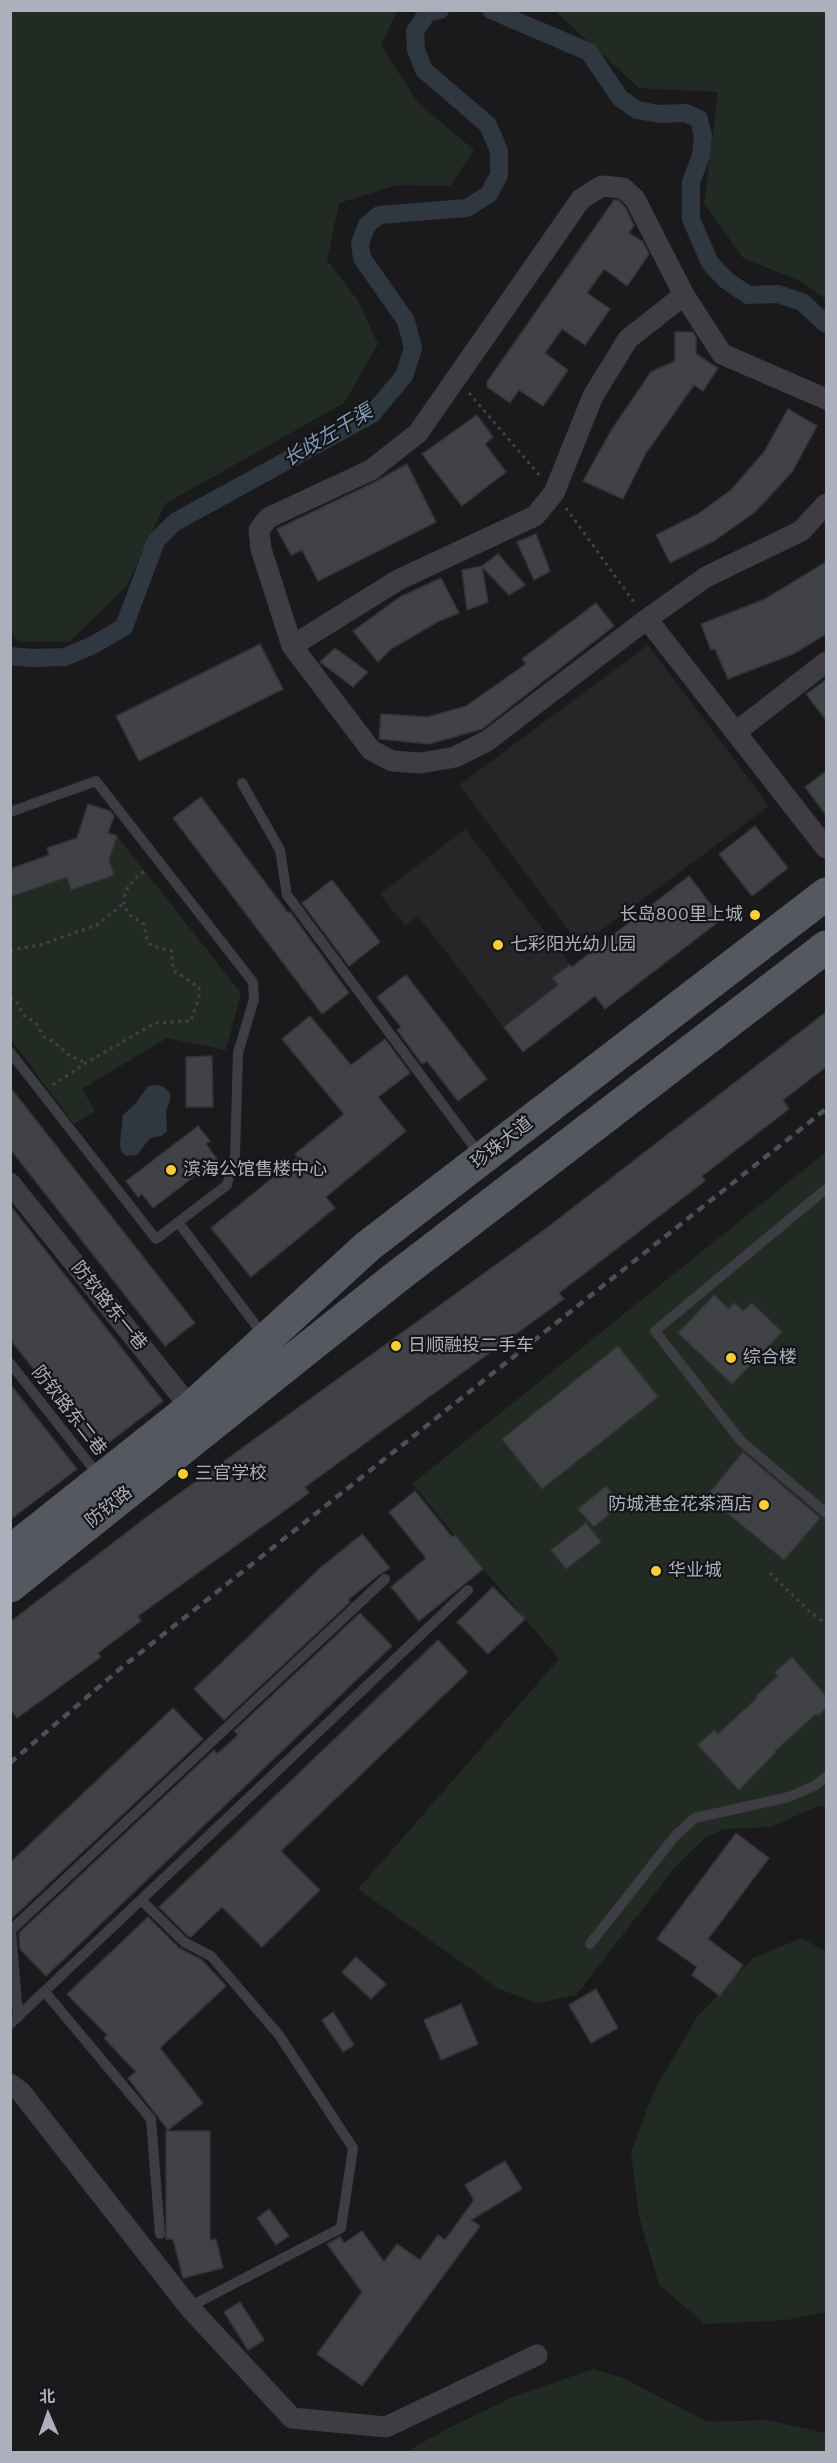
<!DOCTYPE html>
<meta charset="utf-8">
<style>
body{margin:0}
#map{position:relative;width:837px;height:2463px;overflow:hidden;background:#1a1a1c;font-family:"Work Sans","Noto Sans SC",sans-serif}
canvas{display:block}
.frame{position:absolute;inset:0;border:12px solid #acafbc;pointer-events:none}
.north{position:absolute;left:18px;top:2385px;width:60px;height:60px;-webkit-text-stroke:4px #151517;paint-order:stroke;rotate:358deg;font-size:16px;font-weight:700;line-height:24px;text-align:center;color:#acafbc}
.north::after{content:'';display:block;margin:auto;width:21px;height:27px;background:#acafbc;clip-path:polygon(50% 0,100% 100%,50% 72%,0 100%)}
</style>
<div id="map">
<canvas width="837" height="2463"></canvas>
<div class="frame"></div>
<div class="north">北</div>
</div>
<script>
const g = document.querySelector('canvas').getContext('2d');
g.lineJoin = 'round';
function paint(path, color) {
  g.fillStyle = color;
  g.fill(path, 'evenodd');
}
function shape(rows) {
  const path = new Path2D();
  for (const r of rows) {
    path.moveTo(r[0], r[1]);
    for (let i = 2; i < r.length; i += 2) path.lineTo(r[i], r[i + 1]);
  }
  return path;
}
function trace(path, color, width, dash) {
  g.strokeStyle = color;
  g.lineWidth = width;
  g.lineCap = dash ? 'butt' : 'round';
  g.setLineDash(dash || []);
  g.stroke(path);
}
function label(font, color, halo, rows, align = 'center') {
  g.font = font + ' "Work Sans","Noto Sans SC",sans-serif';
  g.lineWidth = 4.5;
  g.setLineDash([]);
  g.textBaseline = 'middle';
  g.strokeStyle = halo;
  g.fillStyle = color;
  for (const [text, x, y, turn = 0] of rows) {
    g.save();
    g.translate(x, y);
    g.rotate((+turn || 0) * Math.PI / 180);
    g.textAlign = isNaN(turn) ? turn : align;
    if (halo) g.strokeText(text, 0, 0);
    g.fillText(text, 0, 0);
    g.restore();
  }
}
const built = shape([
 [648,645,769,806,580,946,459,785],
 [465,829,595,996,523,1052,418,916,405,926,380,894]
]);
const green = shape([
 [10,11,397,11,381,45,418,103,474,150,450,186,397,185,339,203,327,260,358,301,378,344,344,403,165,504,126,587,69,642,19,642,11,635],
 [555,11,826,11,826,299,797,279,744,259,704,204,718,92,639,88],
 [117,836,241,993,226,1050,167,1038,82,1089,95,1111,74,1124,11,1040,11,897,67,877,71,890,114,875,109,859],
 [826,1152,826,1807,818,1806,771,1827,723,1829,704,1839,676,1866,576,1995,537,2003,499,1989,358,1889,559,1659,412,1484],
 [802,1938,826,1952,826,2312,786,2320,705,2324,659,2285,639,2216,631,2152,654,2091,697,2017,753,1958],
 [593,2369,623,2378,708,2422,766,2420,826,2433,826,2452,406,2452,445,2430,513,2397]
]);
const water = shape([
 [158,1085,165,1088,170,1093,170,1101,166,1111,167,1131,161,1136,150,1138,137,1155,126,1156,121,1151,120,1143,123,1115,135,1104,148,1086]
]);
const canal = shape([
 [491,10,589,52,620,98,637,110,660,114,686,113,699,119,703,136,701,156,691,182,691,219,710,263,726,280,748,295,778,294,802,302,826,324],
 [10,656,34,658,65,657,93,645,124,627,156,541,175,522,372,414,404,376,413,348,406,321,362,258,360,243,367,225,379,215,467,208,489,194,499,175,499,151,488,125,424,70,416,50,415,31,428,12,440,10]
]);
const building = shape([
 [614,200,618,200,625,207,634,225,629,233,643,242,649,254,627,286,604,269,587,293,610,309,585,345,562,329,545,353,568,370,543,406,519,390,510,403,487,387,487,382,614,200],
 [675,332,693,332,696,337,696,354,718,368,703,391,694,385,646,453,623,499,583,481,612,429,651,372,675,361,675,332],
 [788,409,817,426,792,472,755,512,714,541,670,563,656,535,698,514,731,490,764,452,788,409],
 [477,415,493,437,485,444,506,472,462,506,422,454,477,415],
 [407,464,436,522,318,581,302,550,291,555,277,529,377,481,407,464],
 [536,534,550,571,534,580,517,542,536,534],
 [498,554,525,585,509,595,482,567,488,602,467,610,462,570,482,566,498,554],
 [826,562,826,634,793,654,728,679,715,649,711,650,701,624,765,599,826,562],
 [441,578,459,613,439,621,391,649,378,662,353,631,400,597,441,578],
 [596,603,614,626,482,729,429,744,379,739,381,714,428,717,466,706,526,664,522,659,596,603],
 [260,644,283,689,139,761,116,716,260,644],
 [335,648,368,672,353,687,320,662,335,648],
 [826,680,826,720,806,694,826,680],
 [826,771,826,815,805,787,826,771],
 [201,797,288,913,290,912,349,993,322,1014,173,818,201,797],
 [88,804,110,811,114,816,108,833,117,836,109,859,114,875,71,890,67,877,10,897,10,869,49,855,47,848,77,838,88,804],
 [755,826,788,868,752,896,719,854,755,826],
 [689,876,722,919,605,1009,595,996,523,1052,504,1027,558,985,552,978,570,965,572,967,689,876],
 [332,880,380,942,349,966,302,903,332,880],
 [406,975,487,1079,458,1101,427,1061,422,1064,397,1030,401,1027,377,997,406,975],
 [826,1012,826,1067,783,1100,789,1109,702,1176,705,1181,559,1293,564,1299,305,1487,309,1493,138,1616,141,1621,98,1653,101,1657,17,1718,10,1709,10,1622,148,1516,544,1230,826,1012],
 [310,1016,351,1065,385,1039,410,1073,378,1097,406,1131,326,1197,335,1208,251,1277,211,1228,298,1157,295,1154,344,1114,282,1039,310,1016],
 [212,1056,213,1107,186,1107,186,1057,212,1056],
 [10,1087,195,1323,165,1346,10,1149,10,1087],
 [198,1126,210,1141,206,1144,217,1159,153,1208,142,1194,138,1197,126,1181,198,1126],
 [10,1205,163,1401,98,1451,10,1339,10,1205],
 [714,1295,729,1309,734,1303,743,1311,752,1303,782,1332,732,1384,678,1333,714,1295],
 [618,1346,658,1397,542,1489,502,1439,618,1346],
 [10,1384,77,1469,10,1520,10,1384],
 [743,1452,820,1518,784,1560,707,1496,743,1452],
 [606,1486,621,1504,594,1527,578,1509,606,1486],
 [415,1491,452,1537,455,1535,483,1569,419,1621,391,1587,426,1558,389,1512,415,1491],
 [586,1523,601,1542,566,1569,551,1550,586,1523],
 [362,1534,390,1568,380,1574,348,1600,350,1602,224,1720,194,1689,319,1569,362,1534],
 [493,1587,525,1619,488,1654,457,1622,493,1587],
 [360,1613,392,1646,46,1976,20,1949,19,1933,214,1750,217,1754,238,1735,234,1731,360,1613],
 [438,1640,468,1672,281,1851,320,1890,262,1947,222,1907,191,1937,188,1936,159,1907,438,1640],
 [792,1657,826,1696,826,1708,818,1716,816,1714,775,1751,776,1752,739,1790,698,1745,714,1730,718,1734,757,1698,756,1696,778,1676,775,1672,792,1657],
 [173,1708,203,1739,10,1920,10,1863,173,1708],
 [736,1833,769,1858,708,1939,743,1965,720,1996,692,1975,697,1967,657,1939,736,1833],
 [148,1917,179,1948,202,1960,226,1986,160,2048,203,2103,168,2130,128,2078,136,2072,104,2038,107,2035,67,1994,148,1917],
 [356,1957,386,1984,371,1999,342,1972,356,1957],
 [596,1989,618,2028,591,2043,569,2005,596,1989],
 [461,2004,478,2044,441,2060,424,2020,461,2004],
 [333,2012,354,2045,343,2052,322,2020,333,2012],
 [166,2131,210,2131,210,2240,216,2239,223,2268,183,2278,173,2239,166,2239,166,2131],
 [505,2161,522,2189,471,2220,480,2226,362,2386,317,2354,362,2292,327,2244,340,2237,344,2243,362,2231,384,2262,397,2244,420,2260,438,2235,445,2240,474,2200,465,2185,505,2161],
 [269,2209,289,2236,276,2245,257,2218,269,2209],
 [240,2302,264,2340,248,2350,224,2312,240,2302]
]);
const path = shape([
 [469,393,541,477],
 [566,508,636,605],
 [10,950,40,945,97,925,124,903],
 [10,998,16,1001,23,1015,36,1023,43,1036,54,1042,70,1056,86,1063],
 [53,1085,86,1063,155,1023,191,1021,199,997,199,987,173,970,172,951,152,946,147,941,144,924,128,914,124,903,125,892,134,879,147,869],
 [770,1573,809,1611,826,1624]
]);
const lane = shape([
 [242,783,280,850,287,895,480,1155],
 [10,812,96,781,253,982,254,999,238,1053,235,1156,227,1185,156,1239,10,1052],
 [826,1189,655,1331,741,1441,826,1513],
 [178,1222,264,1336],
 [10,1363,99,1476],
 [141,1900,184,1942,211,1956,279,2035,353,2148,341,2228,189,2307],
 [590,1944,675,1836,695,1818,789,1797,814,1786,826,1777],
 [45,1992,151,2119,160,2234],
 [18,2017,11,1930,385,1579],
 [10,2024,468,1590]
]);
const street = shape([
 [826,399,722,354,684,295,635,199,623,188,602,186,581,199,418,433,371,470,268,518,259,530,261,549,292,646,371,750,392,761,421,763,455,757,487,741,647,619,706,577,801,531,826,504],
 [647,619,826,848],
 [292,646,398,580,535,516,554,493,593,396,628,339,684,295],
 [736,732,826,662],
 [10,1183,198,1417],
 [10,2084,21,2092,189,2307,292,2418,386,2427,537,2355]
]);
const primary = shape([
 [10,1552,191,1408,368,1246,826,894],
 [10,1586,394,1279,826,947]
]);
const rail = shape([
 [10,1763,121,1668,826,1109]
]);
const markers = [
 [755,915,6,"#f9cd35"],
 [498,945,6,"#f9cd35"],
 [171,1170,6,"#f9cd35"],
 [396,1346,6,"#f9cd35"],
 [731,1358,6,"#f9cd35"],
 [183,1474,6,"#f9cd35"],
 [764,1505,6,"#f9cd35"],
 [656,1571,6,"#f9cd35"]
];
const poiNames = [
 ["长岛800里上城",743,915,"right"],
 ["七彩阳光幼儿园",510,945],
 ["滨海公馆售楼中心",183,1170],
 ["日顺融投二手车",408,1346],
 ["综合楼",743,1358],
 ["三官学校",195,1474],
 ["防城港金花茶酒店",752,1505,"right"],
 ["华业城",668,1571]
];
const streetNames = [
 ["珍珠大道",502,1143,-38],
 ["防钦路东一巷",109,1306,51],
 ["防钦路东二巷",69,1411,52],
 ["防钦路",109,1507,-39]
];
const waterNames = [
 ["长歧左干渠",328,436,-31]
];
paint(built, '#262629');
paint(green, '#212b23');
paint(water, '#2f3741');
trace(canal, '#2f3741', 18);
paint(building, '#414246');
trace(building, '#343438', 1.5);
trace(path, '#414248', 3, [3, 4.5]);
trace(lane, '#3d3d43', 10);
trace(street, '#3d3d43', 21);
trace(primary, '#565861', 33);
trace(rail, '#4d4f57', 4.5, [8, 6]);
for (const [x, y, r, color] of markers) {
  const dot = new Path2D();
  dot.arc(x, y, r, 0, 2 * Math.PI);
  g.fillStyle = color;
  g.fill(dot);
  trace(dot, '#151517', 2);
}
label('18px', '#acafbc', '#151517', poiNames, 'left');
label('18px', '#acafbc', '#151517', streetNames);
label('italic 20px', '#8299b8', '#151517', waterNames);
</script>
